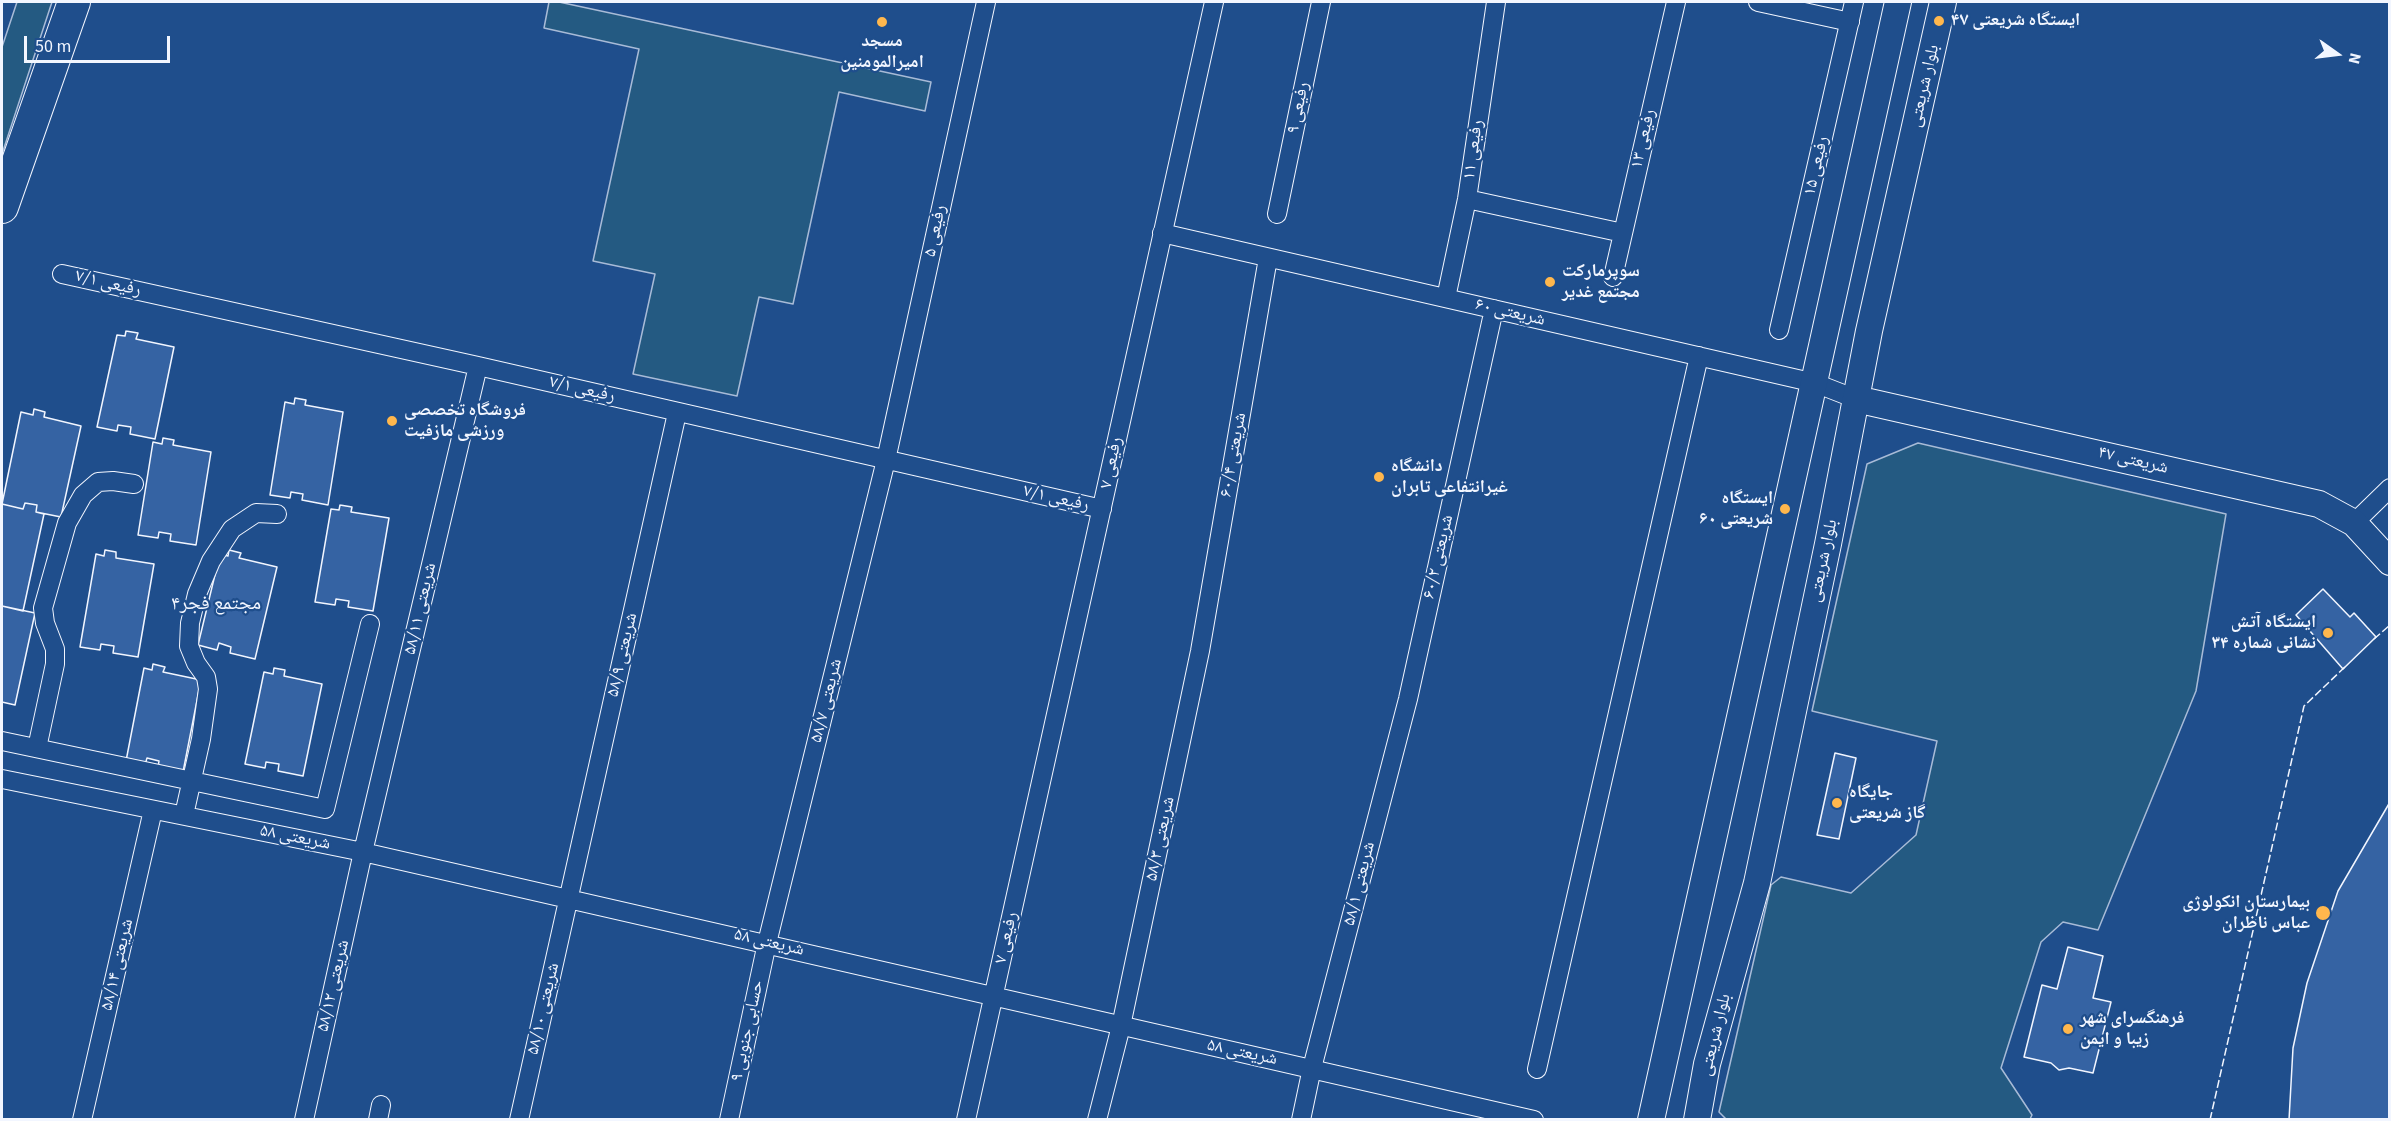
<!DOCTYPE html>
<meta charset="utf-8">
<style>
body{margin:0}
#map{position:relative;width:2391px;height:1121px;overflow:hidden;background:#1f4e8c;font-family:"Source Sans 3",sans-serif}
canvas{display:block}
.frame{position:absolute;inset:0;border:3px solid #f2f6ff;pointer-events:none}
.north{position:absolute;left:2307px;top:24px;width:60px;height:60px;-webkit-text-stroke:4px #1f4e8c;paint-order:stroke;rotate:104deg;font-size:16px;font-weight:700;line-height:24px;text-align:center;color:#f2f6ff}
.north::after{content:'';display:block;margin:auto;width:21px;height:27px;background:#f2f6ff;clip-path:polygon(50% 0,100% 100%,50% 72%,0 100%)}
.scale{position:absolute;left:24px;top:36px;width:146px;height:27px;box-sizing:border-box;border:3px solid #f2f6ff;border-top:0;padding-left:8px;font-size:18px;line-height:21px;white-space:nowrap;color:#f2f6ff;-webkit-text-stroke:4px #1f4e8c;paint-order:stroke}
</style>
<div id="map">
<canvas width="2391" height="1121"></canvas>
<div class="frame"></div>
<div class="north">N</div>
<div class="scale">50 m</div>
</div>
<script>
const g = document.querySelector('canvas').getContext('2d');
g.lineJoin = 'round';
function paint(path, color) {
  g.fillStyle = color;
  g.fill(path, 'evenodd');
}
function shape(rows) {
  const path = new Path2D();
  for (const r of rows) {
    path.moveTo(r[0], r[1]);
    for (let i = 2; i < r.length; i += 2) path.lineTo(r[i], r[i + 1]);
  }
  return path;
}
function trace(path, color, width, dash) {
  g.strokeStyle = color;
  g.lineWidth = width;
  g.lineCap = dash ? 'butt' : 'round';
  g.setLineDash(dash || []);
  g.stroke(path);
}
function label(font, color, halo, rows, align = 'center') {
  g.font = font + ' "Source Sans 3","Noto Naskh Arabic",sans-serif';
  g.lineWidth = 4.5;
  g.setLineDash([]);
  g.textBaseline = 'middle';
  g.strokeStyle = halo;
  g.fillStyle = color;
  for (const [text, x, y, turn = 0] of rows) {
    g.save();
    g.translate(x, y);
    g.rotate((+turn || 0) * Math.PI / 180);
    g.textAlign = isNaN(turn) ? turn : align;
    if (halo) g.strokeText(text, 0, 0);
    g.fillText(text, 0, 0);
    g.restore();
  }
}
const green = shape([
 [17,2,52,2,2,154,2,47,17,2],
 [549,2,559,2,931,82,925,111,839,92,793,304,759,297,737,396,633,374,655,274,593,261,639,49,544,28,549,2],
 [1918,443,2226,514,2196,691,2098,930,2063,922,2041,942,2001,1068,2032,1115,2030,1119,1726,1119,1719,1112,1771,885,1781,877,1851,893,1916,835,1937,741,1812,711,1867,464,1918,443]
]);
const building = shape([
 [126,331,138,333,136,339,174,347,155,439,130,434,131,427,118,425,117,431,97,427,117,335,125,336,126,331],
 [295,398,306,400,305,405,343,412,328,505,302,500,303,494,291,492,290,498,270,495,285,402,294,404,295,398],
 [34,409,45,412,44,417,81,426,61,517,36,512,37,505,25,503,23,509,2,504,21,412,33,415,34,409],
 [163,438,174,440,173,445,211,452,196,545,170,541,171,534,159,532,158,538,138,535,153,442,162,444,163,438],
 [25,503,37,505,36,512,44,514,23,611,2,606,2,504,23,509,25,503],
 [340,505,352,507,351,512,389,518,373,611,348,607,349,601,336,599,335,605,315,602,331,509,339,510,340,505],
 [105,550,116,552,116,558,154,564,138,657,113,653,114,646,101,644,100,650,80,647,96,554,104,556,105,550],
 [229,550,241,553,239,558,277,567,255,659,230,653,231,647,219,643,217,650,198,645,220,554,228,556,229,550],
 [2323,589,2350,617,2354,613,2376,637,2343,669,2296,615,2323,589],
 [2,606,35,613,15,705,2,702,2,606],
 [153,664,165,667,163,672,201,680,183,772,158,767,159,761,147,758,145,765,126,761,144,668,152,670,153,664],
 [274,668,285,670,284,676,322,684,303,776,278,771,279,764,266,762,265,768,245,764,264,672,273,674,274,668],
 [1835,753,1856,758,1839,839,1817,835,1835,753],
 [2390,802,2390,1120,2289,1120,2293,1048,2307,983,2338,891,2390,802],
 [2068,947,2103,956,2093,998,2111,1002,2093,1073,2069,1068,2059,1070,2051,1063,2024,1057,2042,985,2057,989,2068,947]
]);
const street = shape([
 [1758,2,1850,22],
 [1467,199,1623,233],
 [1277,214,1321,2],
 [1162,233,1815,383,1856,399],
 [62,274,478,366,1102,509],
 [1613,277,1676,2],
 [1446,298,1467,199,1496,2],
 [1779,330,1854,2],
 [2354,523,2390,488],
 [2,741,325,809,370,624],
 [37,748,55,664,55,649,45,623,43,608,67,523,83,495,98,482,113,481,134,484],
 [2,779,363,852,1534,1120],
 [184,815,201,739,208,689,206,677,196,663,189,646,190,623,197,594,211,561,232,529,256,513,277,514],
 [1537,1069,1699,356],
 [82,1120,153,810],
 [304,1120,363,852,478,366],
 [378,1120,381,1105],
 [519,1120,677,413],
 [729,1120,767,943,886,460,986,2],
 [966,1120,1214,2],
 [1097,1120,1121,1026,1200,651,1268,258],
 [1301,1120,1312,1068,1408,699,1494,309]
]);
const secondary = shape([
 [1856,399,2319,504,2354,523,2390,562],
 [1651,1120,1898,2],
 [1697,1120,1707,1064,1757,883,1828,544,1869,331,1943,2]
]);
const highway = shape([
 [2,207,74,2]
]);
const fence = shape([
 [2374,639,2390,625],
 [2210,1120,2304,706,2346,666]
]);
const markers = [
 [1939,21,6,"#ffb74d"],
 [882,22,6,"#ffb74d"],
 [1550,282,6,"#ffb74d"],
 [392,421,6,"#ffb74d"],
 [1379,477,6,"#ffb74d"],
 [1785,509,6,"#ffb74d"],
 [2328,633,6,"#ffb74d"],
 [1837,803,6,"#ffb74d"],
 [2323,913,8,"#ffb74d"],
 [2068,1029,6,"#ffb74d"]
];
const poiNames = [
 ["ایستگاه شریعتی ۴۷",1951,21],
 ["مسجد",882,42,"center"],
 ["امیرالمومنین",882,63,"center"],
 ["سوپرمارکت",1562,272],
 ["مجتمع غدیر",1562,293],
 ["فروشگاه تخصصی",404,411],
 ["ورزشی مازفیت",404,432],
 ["دانشگاه",1391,467],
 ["غیرانتفاعی تابران",1391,488],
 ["ایستگاه",1773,499,"right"],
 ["شریعتی ۶۰",1773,520,"right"],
 ["ایستگاه آتش",2316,623,"right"],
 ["نشانی شماره ۳۴",2316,644,"right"],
 ["جایگاه",1849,793],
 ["گاز شریعتی",1849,814],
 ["بیمارستان انکولوژی",2310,903,"right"],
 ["عباس ناظران",2310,924,"right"],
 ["فرهنگسرای شهر",2080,1019],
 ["زیبا و ایمن",2080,1040]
];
const streetNames = [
 ["بلوار شریعتی",1925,86,-77],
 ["رفیعی ۹",1299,108,-78],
 ["رفیعی ۱۳",1644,139,-77],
 ["رفیعی ۱۱",1474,150,-82],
 ["رفیعی ۱۵",1817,166,-77],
 ["رفیعی ۵",936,231,-78],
 ["رفیعی ۷/۱",108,284,13],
 ["شریعتی ۶۰",1510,313,13],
 ["رفیعی ۷/۱",582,390,13],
 ["شریعتی ۶۰/۴",1234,455,-80],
 ["شریعتی ۴۷",2133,461,13],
 ["رفیعی ۷",1112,463,-78],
 ["رفیعی ۷/۱",1056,499,13],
 ["شریعتی ۶۰/۲",1439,557,-77],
 ["بلوار شریعتی",1824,561,-78],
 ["شریعتی ۵۸/۱۱",421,609,-77],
 ["شریعتی ۵۸/۹",623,655,-77],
 ["شریعتی ۵۸/۷",827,701,-76],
 ["شریعتی ۵۸",295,838,11],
 ["شریعتی ۵۸/۳",1161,839,-78],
 ["شریعتی ۵۸/۱",1360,884,-76],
 ["رفیعی ۷",1007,938,-77],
 ["شریعتی ۵۸",769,943,13],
 ["شریعتی ۵۸/۱۴",118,965,-77],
 ["شریعتی ۵۸/۱۲",334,986,-77],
 ["شریعتی ۵۸/۱۰",544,1009,-77],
 ["حسابی جنوبی ۹",748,1031,-78],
 ["بلوار شریعتی",1716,1035,-76],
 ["شریعتی ۵۸",1242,1053,12]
];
const neighbourhoodNames = [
 ["مجتمع فجر۴",216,605]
];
paint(green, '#245a82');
trace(green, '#a8bbd7', 1.5);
paint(building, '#3563a3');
trace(building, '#f2f6ff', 1.5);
trace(street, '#f2f6ff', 20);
trace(secondary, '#f2f6ff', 28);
trace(highway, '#f2f6ff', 34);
trace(street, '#1f4e8c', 18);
trace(secondary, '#1f4e8c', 26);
trace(highway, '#1f4e8c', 32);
trace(fence, '#f2f6ff', 1.5, [8, 3]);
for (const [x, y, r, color] of markers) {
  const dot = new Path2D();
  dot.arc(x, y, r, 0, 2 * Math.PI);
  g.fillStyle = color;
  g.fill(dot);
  trace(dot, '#1f4e8c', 2);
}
label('bold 18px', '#f2f6ff', '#1f4e8c', poiNames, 'left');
label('18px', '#f2f6ff', '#1f4e8c', streetNames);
label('20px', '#f2f6ff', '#1f4e8c', neighbourhoodNames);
</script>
